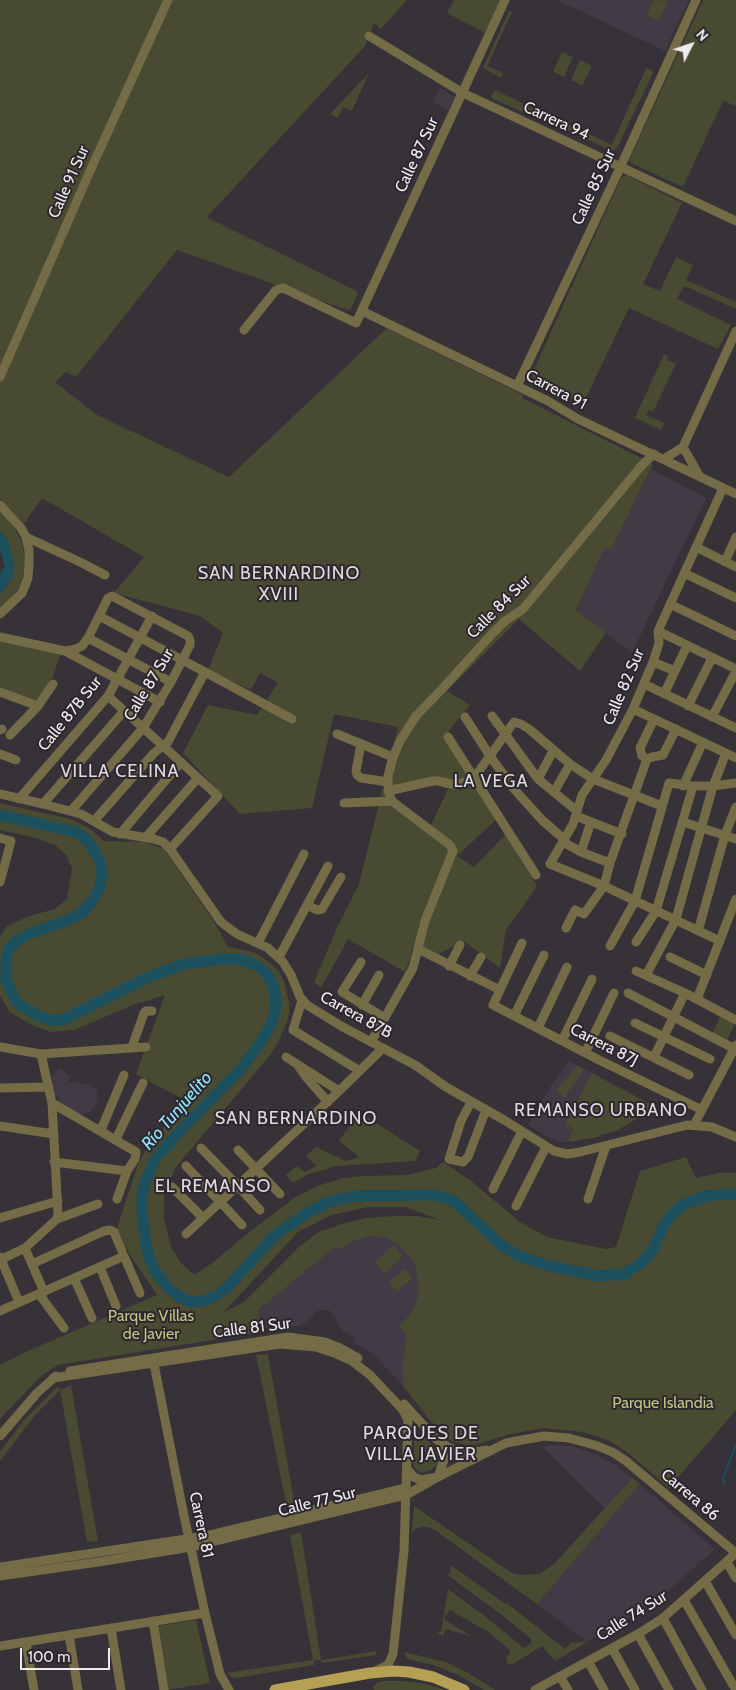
<!DOCTYPE html>
<meta charset="utf-8">
<style>
body{margin:0}
#map{position:relative;width:736px;height:1690px;overflow:hidden;background:#363237;font-family:Cabin,sans-serif}
canvas{display:block}
.north{position:absolute;left:666px;top:20px;width:50px;height:50px;-webkit-text-stroke:4px #2c282d;paint-order:stroke;rotate:49deg;font-size:14px;font-weight:700;line-height:20px;text-align:center;color:#efecef}
.north::after{content:'';display:block;margin:auto;width:18px;height:22px;background:#efecef;clip-path:polygon(50% 0,100% 100%,50% 72%,0 100%)}
.scale{position:absolute;left:20px;top:1648px;width:90px;height:22px;box-sizing:border-box;border:2px solid #efecef;border-top:0;padding-left:6px;font-size:15px;line-height:18px;white-space:nowrap;color:#efecef;-webkit-text-stroke:4px #2c282d;paint-order:stroke}
</style>
<div id="map">
<canvas width="736" height="1690"></canvas>
<div class="north">N</div>
<div class="scale">100 m</div>
</div>
<script>
const g = document.querySelector('canvas').getContext('2d');
g.lineJoin = 'round';
function paint(path, color) {
  g.fillStyle = color;
  g.fill(path, 'evenodd');
}
function shape(rows) {
  const path = new Path2D();
  for (const r of rows) {
    path.moveTo(r[0], r[1]);
    for (let i = 2; i < r.length; i += 2) path.lineTo(r[i], r[i + 1]);
  }
  return path;
}
function trace(path, color, width, dash) {
  g.strokeStyle = color;
  g.lineWidth = width;
  g.lineCap = dash ? 'butt' : 'round';
  g.setLineDash(dash || []);
  g.stroke(path);
}
function label(font, color, halo, rows, align = 'center') {
  g.font = font + ' Cabin,sans-serif';
  g.lineWidth = 4;
  g.setLineDash([]);
  g.textBaseline = 'middle';
  g.strokeStyle = halo;
  g.fillStyle = color;
  for (const [text, x, y, turn = 0] of rows) {
    g.save();
    g.translate(x, y);
    g.rotate((+turn || 0) * Math.PI / 180);
    g.textAlign = isNaN(turn) ? turn : align;
    if (halo) g.strokeText(text, 0, 0);
    g.fillText(text, 0, 0);
    g.restore();
  }
}
const built = shape([
 [557,0,689,0,665,51],
 [440,87,455,97,448,111,433,102],
 [651,469,706,498,632,653,576,610,605,547,611,549],
 [569,1061,592,1073,565,1124,573,1129,568,1142,561,1142,554,1140,528,1125,550,1087],
 [59,1067,71,1077,65,1084,70,1082,90,1084,97,1091,98,1101,93,1109,88,1113,80,1114,60,1104,58,1095,54,1096,52,1076],
 [370,1236,387,1238,400,1246,415,1264,418,1288,417,1299,412,1311,399,1327,407,1334,403,1357,403,1386,376,1357,364,1348,354,1343,354,1338,343,1331,329,1310,317,1311,307,1322,299,1326,275,1327,262,1329,257,1310,335,1247,343,1249,349,1243],
 [552,1445,573,1446,597,1455,612,1463,632,1478,605,1508,542,1447],
 [640,1484,715,1549,658,1600,587,1642,537,1604]
]);
const green = shape([
 [0,0,407,0,381,29,374,23,365,46,207,217,358,292,350,311,177,250,76,377,66,372,55,382,97,415,229,477,387,328,523,395,522,398,653,464,611,550,605,547,576,610,606,633,580,671,519,619,447,691,470,705,444,737,469,777,454,781,397,786,394,798,431,825,448,789,459,790,474,785,496,820,457,856,474,867,505,835,537,886,506,930,500,968,464,941,434,956,413,945,410,960,405,972,348,939,321,988,314,982,336,930,359,884,398,727,334,714,312,808,240,814,183,753,208,705,257,715,278,683,260,673,251,690,208,670,223,633,200,616,114,593,144,557,42,498,24,524,0,499],
 [454,0,501,0,485,33,447,13],
 [654,0,668,1,659,21,647,15],
 [703,0,736,0,736,106,723,101,683,187,631,163,629,160],
 [509,11,512,12,487,66,503,73,501,78,483,68],
 [562,52,573,57,564,77,553,72],
 [580,60,592,66,582,86,571,80],
 [646,68,654,71,617,148,611,151,549,121,548,115,612,145],
 [369,73,352,111,343,107,338,118,330,114],
 [495,90,543,113,531,116,491,98],
 [626,175,682,203,643,284,660,291,676,257,693,265,686,280,736,302,736,309,684,286,677,299,731,325,718,349,629,308,583,404,538,383,533,378,532,374,621,178],
 [664,354,668,356,667,360,676,364,653,412,649,410,646,415,664,423,661,430,635,418],
 [0,512,12,524,22,542,25,564,22,584,11,598,0,607,0,594,12,579,8,541,0,531],
 [0,641,61,653,53,676,37,703,0,689],
 [0,803,70,819,89,828,104,841,145,842,164,849,215,923,228,947,252,952,261,956,278,970,284,981,289,1002,289,1014,286,1025,279,1040,271,1054,176,1167,164,1193,164,1218,171,1247,181,1263,194,1275,211,1264,248,1233,294,1198,317,1186,343,1178,361,1176,407,1175,436,1168,443,1162,471,1181,520,1222,547,1237,606,1249,616,1247,640,1171,686,1157,696,1178,719,1173,736,1173,736,1410,669,1488,628,1453,610,1441,583,1432,543,1428,511,1434,474,1445,465,1445,451,1441,429,1419,403,1386,403,1357,407,1334,399,1327,412,1311,417,1299,418,1288,415,1264,400,1246,387,1238,370,1236,349,1243,343,1249,335,1247,258,1310,262,1332,58,1365,41,1376,0,1419,0,1365,30,1350,157,1295,130,1255,117,1228,138,1164,149,1145,168,1123,188,1102,136,1074,165,995,133,1005,74,1030,50,1032,30,1024,10,1012,0,996,0,937,7,926,29,916,55,909,67,899,72,868,66,855,55,845,35,838,0,830],
 [368,1207,405,1207,440,1220,417,1216,394,1216,366,1218,342,1224,319,1232,300,1246,244,1302,224,1312,298,1232,331,1215],
 [720,1017,735,1023,727,1041,712,1034],
 [577,1065,584,1069,564,1098,556,1091],
 [592,1073,656,1107,618,1130,593,1138,568,1142,573,1129,565,1124],
 [359,1112,420,1151,415,1161,336,1166,307,1175,293,1183,286,1175,297,1166,305,1172,316,1166,306,1156,316,1147,346,1161,359,1157,339,1141],
 [394,1245,403,1256,384,1273,375,1262],
 [405,1269,413,1278,397,1291,389,1282],
 [268,1354,295,1505,287,1508,256,1355],
 [71,1385,98,1541,87,1542,60,1390,36,1414,0,1461,0,1452,23,1421,58,1386,60,1390],
 [422,1434,438,1452,439,1460,437,1466,428,1471,421,1473,415,1469,413,1462,415,1438],
 [632,1478,640,1484,537,1604,436,1531,429,1527,422,1527,416,1529,412,1533,414,1506,512,1573,522,1575,540,1574,555,1563],
 [301,1532,321,1660,377,1651,376,1655,322,1663,321,1660,314,1660,314,1665,237,1678,231,1677,226,1673,313,1660,290,1535],
 [451,1565,504,1603,508,1604,565,1649,571,1643,587,1642,555,1661,542,1646,513,1664,508,1664,506,1658,510,1653,510,1650,485,1629,479,1627,450,1610,445,1616,445,1620,471,1636,446,1629,443,1636,436,1633,441,1632,448,1589,482,1614,524,1648,531,1643,531,1639,506,1618,446,1574,450,1573],
 [196,1620,210,1683,167,1690,157,1626],
 [404,1652,446,1662,470,1674,495,1690,484,1690,458,1675,433,1665,411,1660,407,1658],
 [382,1681,403,1681,426,1684,446,1690,374,1690,373,1687,377,1683]
]);
const water = shape([
 [0,531,8,541,14,563,12,579,0,594,0,573,5,567,0,549]
]);
const stream = shape([
 [724,1485,723,1478,736,1445]
]);
const river = shape([
 [0,815,76,832,87,840,98,857,102,871,100,887,92,902,83,912,66,921,31,933,16,941,9,949,6,960,6,980,17,1003,37,1015,49,1020,63,1020,151,976,184,964,222,959,240,959,257,966,263,970,269,977,273,987,276,999,275,1012,271,1025,256,1049,240,1070,181,1130,156,1158,146,1179,142,1195,142,1212,146,1245,149,1257,155,1271,168,1288,180,1297,191,1302,203,1301,215,1296,227,1288,275,1235,307,1213,329,1202,355,1196,433,1195,449,1199,455,1202,501,1245,519,1256,549,1266,599,1276,624,1274,644,1261,653,1249,664,1225,673,1213,684,1204,705,1196,736,1194]
]);
const minor = shape([
 [369,36,463,93,736,221],
 [362,311,548,401,578,419,736,494],
 [244,330,276,290,283,288,356,323,505,0],
 [0,377,90,171,168,0],
 [517,386,620,168,696,0],
 [683,447,700,477],
 [664,459,683,447,736,331],
 [0,505,21,528,26,537,29,551,29,564,28,578,22,593,0,614],
 [26,537,80,562,105,575],
 [696,547,736,567],
 [725,562,736,537],
 [684,573,736,598],
 [670,604,736,636],
 [99,616,205,672],
 [658,631,736,669],
 [0,637,65,651,160,702],
 [88,638,171,682],
 [65,651,76,649,82,646,88,638,108,598,112,596,188,636,190,640,190,645,171,682,143,728,71,811],
 [653,662,675,671],
 [644,684,736,728],
 [0,692,38,706],
 [664,694,687,646],
 [108,696,218,796,170,849],
 [688,706,712,658],
 [633,709,736,758],
 [492,716,538,779,577,811],
 [465,717,490,756,514,789,542,820,565,840],
 [712,717,736,671],
 [0,730,2,729],
 [337,734,393,757],
 [10,735,38,706,53,684],
 [448,737,536,875],
 [361,744,356,771,357,775,361,778,388,782],
 [0,754,16,760],
 [647,759,642,756,640,748,654,719],
 [538,779,553,751],
 [683,786,703,742],
 [388,791,433,781,438,781,455,785,469,781,474,778,514,722,521,724,529,729,570,764,593,779,662,806],
 [554,792,570,764],
 [0,794,43,804,81,814,113,832,154,839,163,842,170,849,221,922,237,934,268,948,283,962,291,975,300,997,307,1005,341,1026,415,1065,446,1087,504,1120,554,1151,567,1154,580,1152,687,1125,712,1127,736,1137],
 [19,799,108,696,152,616],
 [344,803,392,801],
 [43,804,124,711],
 [576,816,622,834],
 [94,821,154,753,168,742,205,672,292,719],
 [683,822,736,839],
 [120,834,181,762],
 [146,837,198,778],
 [0,838,11,841,0,882],
 [563,842,581,852,610,863],
 [581,852,591,822],
 [307,905,317,910,322,909,341,877],
 [566,928,575,910,584,914,604,886,610,863,647,759,652,757,663,755,676,729],
 [698,931,725,835,736,807],
 [720,941,604,886,550,864,573,824,582,795,606,760,633,709,653,662,659,643,658,631,723,488],
 [636,942,656,911,693,786],
 [258,943,304,854],
 [522,943,493,1005,599,1060,702,1110],
 [610,946,635,901,669,783,693,786,713,786,736,783],
 [418,949,500,990],
 [279,957,328,866],
 [670,957,707,975],
 [361,962,342,992,385,1018],
 [449,966,460,945],
 [636,971,685,993,736,1020],
 [646,975,676,919,713,786,726,753],
 [470,976,481,957],
 [628,993,729,1046],
 [697,999,736,899],
 [302,1000,293,1030,360,1071],
 [362,1005,379,975],
 [514,1016,544,955],
 [635,1023,710,1059],
 [538,1028,567,967],
 [610,1036,689,1075],
 [562,1041,592,979],
 [371,1042,413,968,425,921,453,851,450,845,405,811,392,801,390,796,388,782,388,776,393,757,400,741,416,716,442,689,490,636,505,621,523,609,642,465,654,454],
 [0,1047,41,1054,146,1047],
 [132,1047,144,1013,146,1011,152,1011],
 [585,1053,614,993],
 [41,1054,52,1103,58,1214,57,1219],
 [286,1057,339,1091],
 [654,1057,685,993],
 [299,1067,306,1077,328,1102],
 [0,1088,49,1087],
 [471,1102,461,1121,449,1159,463,1162,468,1157,486,1110],
 [52,1103,136,1152,135,1159,127,1171,117,1199],
 [694,1125,736,1045],
 [0,1126,54,1134],
 [101,1130,124,1075],
 [116,1139,143,1083],
 [201,1148,238,1186,260,1210],
 [238,1150,280,1194],
 [54,1162,127,1171],
 [186,1166,242,1225],
 [172,1187,203,1218],
 [493,1189,522,1131],
 [588,1199,606,1146],
 [516,1206,546,1147],
 [0,1218,58,1201],
 [186,1234,339,1091,383,1048],
 [25,1248,44,1292],
 [0,1257,19,1302],
 [0,1260,25,1248,57,1219,98,1204],
 [32,1264,104,1231,110,1230,114,1232,122,1251],
 [100,1267,116,1306],
 [74,1278,92,1318],
 [39,1294,64,1328],
 [0,1311,124,1256,140,1293],
 [154,1364,184,1516,205,1613,220,1674,229,1690],
 [70,1371,288,1337,325,1342,340,1348,358,1358],
 [53,1378,280,1344,316,1347,334,1353,352,1361,370,1375,403,1410,408,1420,404,1551,393,1654,388,1665,377,1670],
 [404,1404,437,1440,450,1448,461,1452,469,1453,487,1450],
 [0,1436,37,1393,56,1376],
 [407,1469,414,1477,421,1480,438,1477,444,1460,445,1455,441,1443],
 [727,1562,736,1578],
 [0,1567,206,1536,406,1488],
 [0,1576,98,1562,191,1547,406,1495,438,1477,506,1443,544,1436,569,1438,598,1446,614,1453,626,1461,736,1553],
 [705,1581,736,1635],
 [684,1600,736,1690],
 [663,1618,702,1690],
 [153,1621,164,1690],
 [111,1628,121,1690],
 [638,1634,669,1690],
 [69,1635,78,1690],
 [26,1642,34,1690],
 [0,1646,205,1613],
 [612,1648,635,1690],
 [588,1661,604,1690],
 [560,1676,568,1690],
 [535,1690,638,1634,663,1618,736,1553]
]);
const major = shape([
 [275,1690,370,1673,393,1671,409,1672,433,1677,464,1690]
]);
const streetNames = [
 ["Carrera 94",556,121,25],
 ["Calle 87 Sur",417,155,-65],
 ["Calle 91 Sur",69,182,-66],
 ["Calle 85 Sur",594,187,-65],
 ["Carrera 91",556,390,28],
 ["Calle 84 Sur",499,607,-45],
 ["Calle 87 Sur",149,685,-59],
 ["Calle 82 Sur",624,687,-67],
 ["Calle 87B Sur",70,714,-51],
 ["Carrera 87B",356,1015,29],
 ["Carrera 87J",604,1045,27],
 ["Calle 81 Sur",252,1328,-7],
 ["Carrera 86",690,1495,40],
 ["Calle 77 Sur",317,1502,-14],
 ["Carrera 81",201,1525,78],
 ["Calle 74 Sur",632,1616,-32]
];
const parkNames = [
 ["Parque Villas",151,1316],
 ["de Javier",151,1334],
 ["Parque Islandia",663,1403]
];
const neighbourhoodNames = [
 ["SAN BERNARDINO",279,574],
 ["XVIII",279,595],
 ["VILLA CELINA",120,772],
 ["LA VEGA",491,782],
 ["REMANSO URBANO",601,1111],
 ["SAN BERNARDINO",296,1119],
 ["EL REMANSO",213,1187],
 ["PARQUES DE",421,1434],
 ["VILLA JAVIER",421,1455]
];
const waterNames = [
 ["Río Tunjuelito",177,1111,-49]
];
paint(built, '#423a44');
paint(green, '#484a32');
paint(water, '#1c505e');
trace(stream, '#1c505e', 2);
trace(river, '#1c505e', 11);
trace(minor, '#746b47', 9);
trace(major, '#b5a053', 11);
label('16px', '#efecef', '#2c282d', streetNames);
label('16px', '#bfc582', '#2c282d', parkNames);
g.letterSpacing = '1px';
label('18px', '#dfdae0', '#2c282d', neighbourhoodNames);
g.letterSpacing = '0px';
label('italic 18px', '#90e5fd', '#2c282d', waterNames);
</script>
